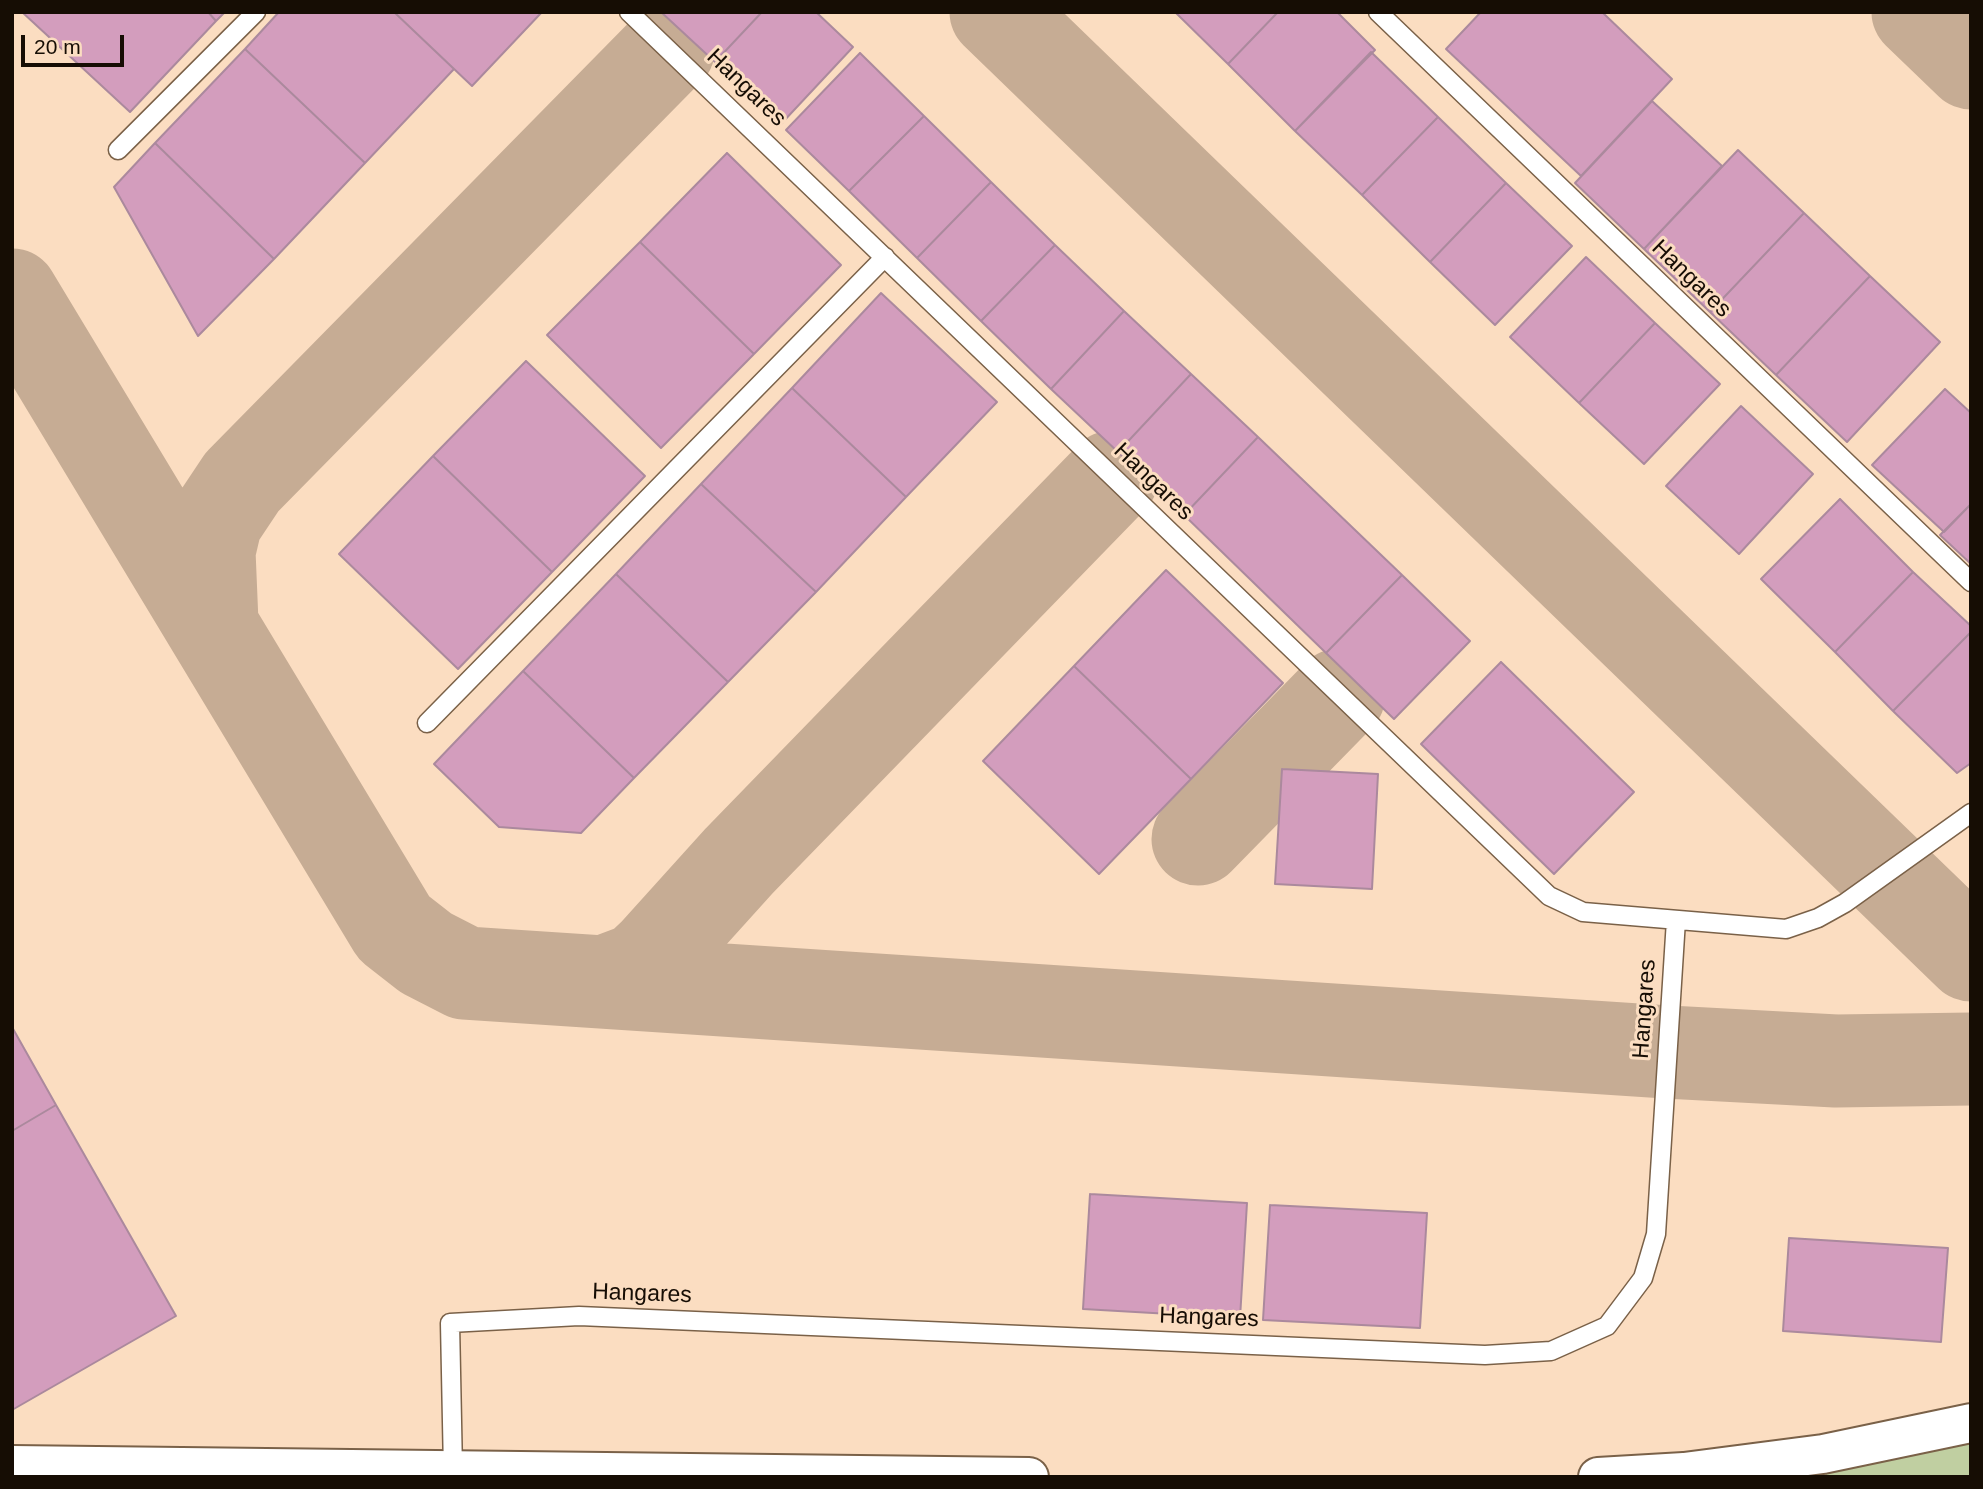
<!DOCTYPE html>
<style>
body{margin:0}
#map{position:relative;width:1983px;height:1489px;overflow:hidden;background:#fbddc1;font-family:Arial,sans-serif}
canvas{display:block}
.frame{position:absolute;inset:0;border:14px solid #160d04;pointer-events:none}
.scale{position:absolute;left:21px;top:35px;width:103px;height:32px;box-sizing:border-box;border:4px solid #160d04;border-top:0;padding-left:9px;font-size:21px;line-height:24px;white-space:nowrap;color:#160d04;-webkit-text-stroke:5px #fbddc1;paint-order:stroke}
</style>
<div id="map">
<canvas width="1983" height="1489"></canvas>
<div class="frame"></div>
<div class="scale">20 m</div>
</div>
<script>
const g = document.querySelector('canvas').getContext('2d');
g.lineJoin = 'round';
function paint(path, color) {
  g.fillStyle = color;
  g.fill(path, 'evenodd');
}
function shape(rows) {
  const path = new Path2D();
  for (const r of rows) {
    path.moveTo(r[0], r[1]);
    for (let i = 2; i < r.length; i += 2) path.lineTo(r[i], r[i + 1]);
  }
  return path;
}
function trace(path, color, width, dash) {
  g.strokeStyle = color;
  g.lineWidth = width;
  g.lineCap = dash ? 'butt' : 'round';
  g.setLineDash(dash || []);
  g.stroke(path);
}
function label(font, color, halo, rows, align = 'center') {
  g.font = font + ' Arial,sans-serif';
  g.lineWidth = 6;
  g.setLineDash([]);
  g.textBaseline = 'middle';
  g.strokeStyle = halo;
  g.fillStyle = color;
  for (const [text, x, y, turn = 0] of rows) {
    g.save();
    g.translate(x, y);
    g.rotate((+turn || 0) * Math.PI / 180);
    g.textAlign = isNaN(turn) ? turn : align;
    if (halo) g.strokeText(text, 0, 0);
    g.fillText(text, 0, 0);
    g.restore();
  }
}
const green = shape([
 [1971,1443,1971,1477,1734,1477,1767,1470]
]);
const taxiway = shape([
 [996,12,1971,955],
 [1918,12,1971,63],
 [12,295,394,928,426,953,465,973,1667,1052,1836,1061,1971,1059],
 [212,623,209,551,216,521,242,482,669,48],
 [1198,839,1339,695],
 [607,981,639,969,656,953,739,861,1112,477]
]);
const building = shape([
 [22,12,208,12,216,21,130,112,22,12],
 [208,12,225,12,216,21,208,12],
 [279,12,394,12,454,69,365,163,245,49,279,12],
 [394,12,542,12,472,86,394,12],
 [661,12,762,12,715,62,661,12],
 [762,12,816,12,853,47,781,124,715,62,762,12],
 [1175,12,1278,12,1228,64,1175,12],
 [1278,12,1337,12,1375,50,1295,131,1228,64,1278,12],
 [1481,12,1602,12,1672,79,1581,176,1446,49,1481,12],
 [245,49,365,163,274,259,155,143,245,49],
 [1371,52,1438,117,1362,195,1295,131,1371,52],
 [860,53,924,116,849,191,786,130,860,53],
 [1652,101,1722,166,1644,249,1575,183,1652,101],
 [924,116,991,182,917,258,849,191,924,116],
 [1438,117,1506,183,1430,262,1362,195,1438,117],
 [155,143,274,259,198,336,114,187,155,143],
 [1738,150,1804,213,1710,312,1644,249,1738,150],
 [727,153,841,265,754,354,640,242,727,153],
 [991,182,1055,245,981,321,917,258,991,182],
 [1506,183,1572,246,1495,325,1430,262,1506,183],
 [1804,213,1870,276,1776,375,1710,312,1804,213],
 [640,242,754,354,661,448,547,335,640,242],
 [1055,245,1124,311,1051,389,981,321,1055,245],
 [1586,257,1655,323,1579,403,1510,337,1586,257],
 [1870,276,1940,342,1847,442,1776,375,1870,276],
 [881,293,997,402,906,497,792,388,881,293],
 [1124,311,1191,374,1118,452,1051,389,1124,311],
 [1655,323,1720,384,1644,464,1579,403,1655,323],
 [526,361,645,476,552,572,433,456,526,361],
 [1191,374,1258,437,1184,515,1118,452,1191,374],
 [792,388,906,497,816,592,701,484,792,388],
 [1945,389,1971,413,1971,504,1944,532,1872,465,1945,389],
 [1741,406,1813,474,1739,554,1666,486,1741,406],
 [1258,437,1402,575,1326,653,1184,515,1258,437],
 [433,456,552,572,458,669,339,554,433,456],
 [701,484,816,592,728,682,616,574,701,484],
 [1840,499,1913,572,1835,652,1761,579,1840,499],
 [1971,504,1971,564,1940,535,1971,504],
 [1166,570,1283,683,1191,779,1074,666,1166,570],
 [1913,572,1971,626,1971,632,1893,711,1835,652,1913,572],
 [616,574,728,682,634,778,523,671,616,574],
 [1402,575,1470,641,1394,719,1326,653,1402,575],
 [1971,632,1971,763,1957,773,1893,711,1971,632],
 [1501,662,1634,792,1554,874,1421,744,1501,662],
 [1074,666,1191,779,1099,874,983,761,1074,666],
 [523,671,634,778,581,833,499,827,434,764,523,671],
 [1282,769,1378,774,1372,889,1275,884,1282,769],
 [12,1027,56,1105,12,1131,12,1027],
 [56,1105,176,1316,12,1410,12,1131,56,1105],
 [1090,1194,1247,1203,1240,1318,1083,1309,1090,1194],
 [1270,1205,1427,1213,1420,1328,1263,1320,1270,1205],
 [1789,1238,1948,1248,1941,1342,1783,1331,1789,1238]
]);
const lane = shape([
 [629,12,1549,896,1583,912,1786,929,1818,918,1845,903,1971,813],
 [1378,12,1971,582],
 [118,150,256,12],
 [427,723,885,257],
 [453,1471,450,1323,579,1316,1485,1355,1551,1351,1607,1326,1643,1278,1656,1234,1676,920]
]);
const primary = shape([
 [12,1465,1029,1477],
 [1598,1477,1684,1472,1823,1454,1971,1423]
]);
const streetNames = [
 ["Hangares",746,88,44],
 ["Hangares",1691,279,44],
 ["Hangares",1153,482,44],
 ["Hangares",1645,1009,-86],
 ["Hangares",642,1294,2],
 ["Hangares",1209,1318,2]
];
paint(green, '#c0cfa1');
trace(taxiway, '#c6ac94', 93);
paint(building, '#d39dbd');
trace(building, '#ab899d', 2);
trace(lane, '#7a6148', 21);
trace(primary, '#7a6148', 42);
trace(lane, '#fff', 18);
trace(primary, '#fff', 38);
label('23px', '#160d04', '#fbddc1', streetNames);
</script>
